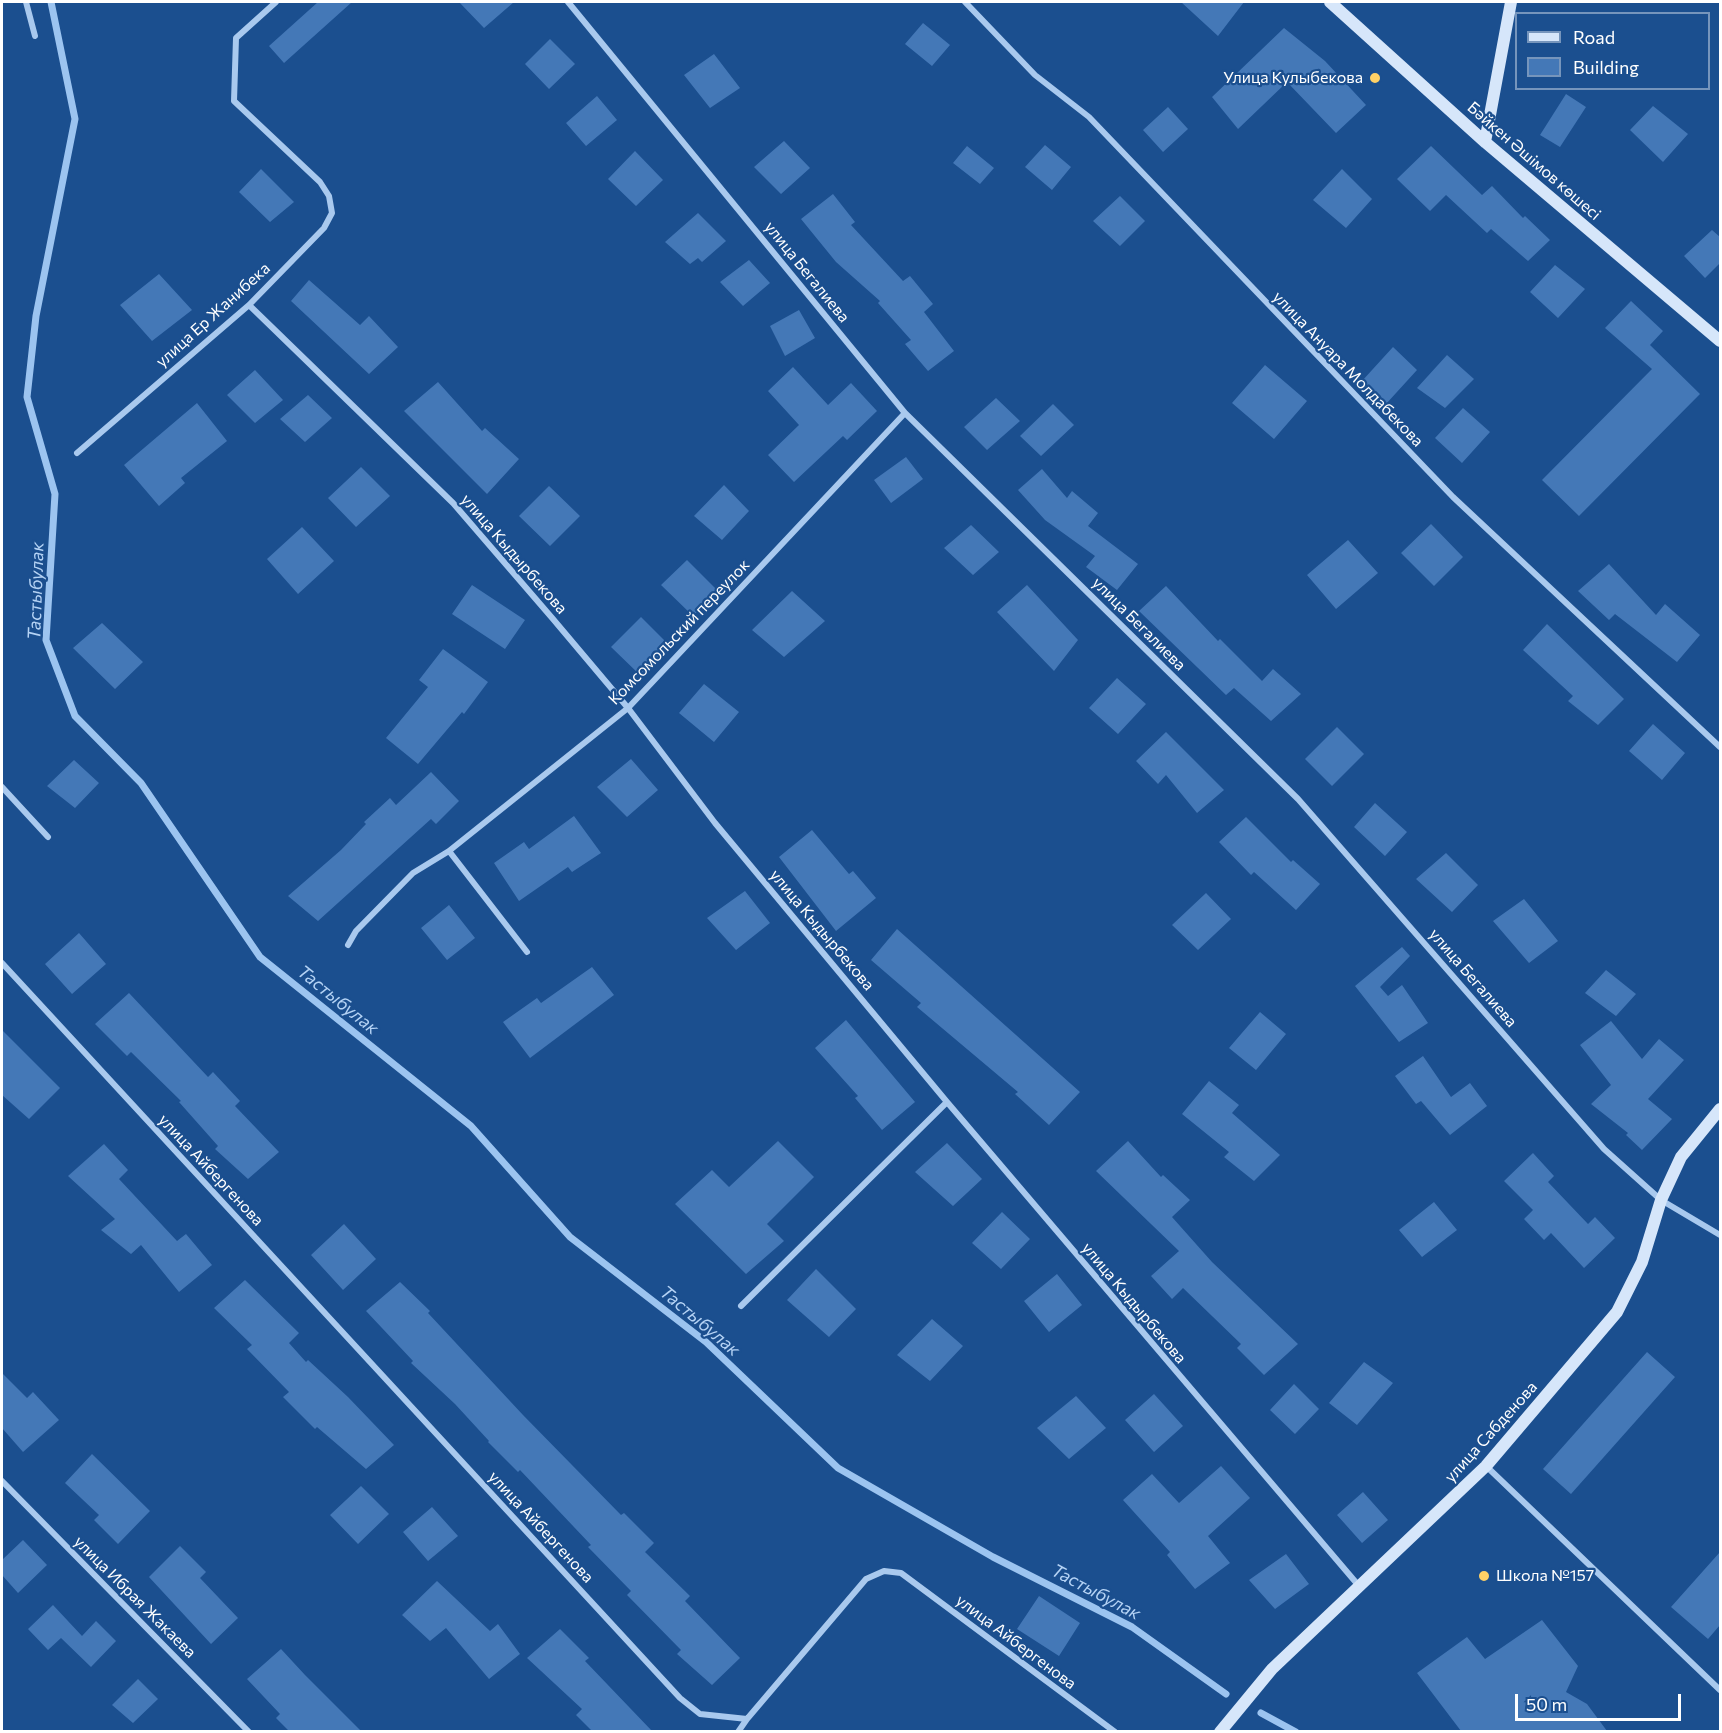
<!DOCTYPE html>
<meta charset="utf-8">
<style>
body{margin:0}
#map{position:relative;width:1722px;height:1733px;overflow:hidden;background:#1b4f8f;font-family:Commissioner,sans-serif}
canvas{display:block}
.frame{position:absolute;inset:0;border:3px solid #fff;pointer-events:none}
.legend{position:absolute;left:1515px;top:12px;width:195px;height:78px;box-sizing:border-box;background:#1b4f8f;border:2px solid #7695bc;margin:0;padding:8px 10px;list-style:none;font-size:18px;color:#fff}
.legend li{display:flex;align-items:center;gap:12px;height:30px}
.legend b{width:30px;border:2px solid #7695bc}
.scale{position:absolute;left:1515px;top:1694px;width:166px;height:27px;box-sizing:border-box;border:3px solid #fff;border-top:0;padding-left:8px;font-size:18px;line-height:21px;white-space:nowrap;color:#fff;-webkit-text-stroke:4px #1b4f8f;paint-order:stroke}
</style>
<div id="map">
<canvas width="1722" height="1733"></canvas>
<div class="frame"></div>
<ul class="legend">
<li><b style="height:8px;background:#d6e6fa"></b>Road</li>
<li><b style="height:16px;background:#4478b7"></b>Building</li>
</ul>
<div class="scale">50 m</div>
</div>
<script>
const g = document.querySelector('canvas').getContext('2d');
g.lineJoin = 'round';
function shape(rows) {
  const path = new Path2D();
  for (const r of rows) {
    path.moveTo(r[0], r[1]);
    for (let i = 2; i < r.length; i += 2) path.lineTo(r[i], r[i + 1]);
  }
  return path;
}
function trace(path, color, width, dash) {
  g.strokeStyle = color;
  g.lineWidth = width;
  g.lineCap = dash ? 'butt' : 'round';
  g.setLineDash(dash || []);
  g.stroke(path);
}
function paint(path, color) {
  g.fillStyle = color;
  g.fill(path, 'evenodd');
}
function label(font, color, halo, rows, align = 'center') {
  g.font = font + ' Commissioner,sans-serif';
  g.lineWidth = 4.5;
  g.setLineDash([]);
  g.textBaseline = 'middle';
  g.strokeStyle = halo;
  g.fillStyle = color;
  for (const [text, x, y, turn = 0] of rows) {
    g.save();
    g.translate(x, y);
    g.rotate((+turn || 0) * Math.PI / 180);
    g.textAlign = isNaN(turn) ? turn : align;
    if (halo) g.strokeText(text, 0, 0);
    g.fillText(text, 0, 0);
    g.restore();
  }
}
const stream = shape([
 [51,2,75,119,36,316,27,397,55,494,46,640,75,716,141,783,260,957,471,1126,570,1237,706,1342,838,1468,993,1557,1132,1627,1226,1694],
 [1261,1713,1296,1732]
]);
const building = shape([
 [318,2,352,2,284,63,269,46],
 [459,2,514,2,484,28],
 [1181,2,1244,2,1218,36],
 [923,23,950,45,932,66,905,44],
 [1284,28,1325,61,1366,105,1336,133,1287,82,1238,129,1212,97],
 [550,39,575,64,549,89,525,64],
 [714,54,740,88,710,108,684,75],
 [1566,94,1586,107,1560,147,1540,135],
 [597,96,617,120,586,146,566,123],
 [1653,106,1688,134,1663,162,1630,130],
 [1168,107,1188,129,1163,152,1143,130],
 [784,141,810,168,781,194,754,167],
 [1045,145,1071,167,1052,190,1025,167],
 [967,146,994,168,980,184,953,163],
 [1431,146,1482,195,1492,186,1523,218,1525,216,1550,240,1528,261,1491,229,1487,233,1446,195,1430,211,1397,179],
 [635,151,663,180,636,206,608,179],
 [261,169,294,202,270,222,239,192],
 [1342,169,1372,199,1346,228,1313,200],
 [833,194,855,222,851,225,903,281,910,276,933,304,924,312,954,351,928,371,905,344,911,340,878,303,880,301,836,262,801,219],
 [1120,196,1145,221,1120,246,1093,221],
 [698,213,726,241,702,262,698,258,690,264,665,242],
 [1712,230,1720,237,1720,263,1705,278,1684,256],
 [749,260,770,283,743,306,720,282],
 [1555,265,1585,289,1558,318,1530,292],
 [159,274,192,310,152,341,120,305],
 [309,280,360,325,369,316,398,347,369,374,291,301],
 [1631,301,1663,331,1650,345,1700,394,1579,516,1542,480,1652,369,1605,328],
 [799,310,815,338,785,356,770,326],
 [1393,347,1417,370,1386,404,1362,381],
 [1447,355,1474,379,1445,408,1417,388],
 [1265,365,1307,401,1274,439,1232,403],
 [793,367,828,405,851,383,877,411,847,440,843,436,794,482,768,455,799,425,768,391],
 [255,370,283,400,255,423,227,395],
 [438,382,482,431,485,428,519,459,487,494,404,411],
 [308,395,332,418,305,442,280,419],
 [996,398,1020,421,987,450,964,427],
 [197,403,227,441,181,478,185,483,159,506,124,465],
 [1053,404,1074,425,1041,456,1020,436],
 [1463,408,1490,432,1462,463,1435,438],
 [906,457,923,479,891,503,874,480],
 [361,467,390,496,356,527,328,498],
 [1042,469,1067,498,1072,491,1098,513,1088,526,1138,564,1117,590,1086,567,1095,556,1045,520,1018,490],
 [724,485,749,511,722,540,694,516],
 [549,486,580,516,550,546,519,516],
 [1431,524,1463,557,1434,586,1401,553],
 [971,525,999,552,973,575,944,548],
 [302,527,334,561,298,594,267,559],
 [1348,540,1378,573,1336,609,1307,575],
 [687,560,718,591,693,616,661,585],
 [1609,564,1656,615,1665,604,1700,635,1677,662,1615,614,1609,620,1578,591],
 [472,585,525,620,505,649,452,614],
 [1027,585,1078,640,1054,671,997,612],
 [1166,586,1218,641,1220,639,1262,681,1273,669,1301,694,1271,721,1234,688,1226,695,1139,611],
 [792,591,825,621,784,657,752,630],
 [641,617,671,647,641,676,611,647],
 [102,623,143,662,115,689,73,648],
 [1547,624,1624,699,1598,725,1568,701,1573,696,1523,650],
 [443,649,488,682,464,714,462,712,418,764,386,738,428,687,419,680],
 [1117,678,1146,704,1118,734,1089,708],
 [704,684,739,712,714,742,679,713],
 [1653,724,1685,753,1662,780,1629,751],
 [1337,727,1364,754,1332,786,1305,759],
 [1166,732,1224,790,1197,813,1166,775,1158,784,1136,761],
 [631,759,658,790,627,817,597,787],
 [74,760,99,783,75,808,47,786],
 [431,772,459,801,436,824,431,819,318,921,288,896,341,850,366,824,364,822,390,798,396,805],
 [1375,803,1407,832,1385,856,1354,827],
 [574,816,601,853,572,872,568,867,519,901,494,863,524,842,529,849],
 [1246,817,1291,862,1293,860,1320,884,1296,910,1254,872,1251,875,1219,842],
 [812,830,849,874,853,871,876,898,836,931,779,857],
 [1446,853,1478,885,1452,912,1416,879],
 [745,891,770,923,736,950,707,918],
 [1206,893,1231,919,1198,950,1172,925],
 [1524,899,1558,941,1529,963,1493,921],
 [449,905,475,938,447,960,421,928],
 [897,929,1080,1092,1049,1125,1015,1094,1018,1092,917,1007,921,1003,871,960],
 [79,933,106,964,72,994,45,964],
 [1402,947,1410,956,1380,987,1388,996,1402,985,1428,1023,1399,1042,1355,986],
 [592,967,614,995,530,1058,503,1022,537,998,541,1003],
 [1606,970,1636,994,1616,1016,1585,993],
 [129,993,208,1077,213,1072,240,1101,235,1106,279,1152,248,1179,215,1149,218,1146,179,1102,181,1101,131,1052,127,1056,95,1024],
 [1260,1012,1286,1034,1256,1070,1229,1048],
 [846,1020,915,1102,882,1130,855,1098,858,1096,815,1048],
 [1611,1021,1642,1059,1659,1039,1684,1060,1648,1099,1672,1119,1642,1150,1626,1135,1628,1133,1591,1104,1611,1085,1580,1045],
 [2,1030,60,1088,29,1119,2,1095],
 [1423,1056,1451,1097,1470,1083,1487,1106,1450,1135,1421,1101,1416,1104,1395,1076],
 [1209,1081,1239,1105,1232,1113,1280,1155,1254,1181,1224,1157,1229,1152,1182,1114],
 [778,1141,814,1177,767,1224,784,1241,746,1274,675,1204,712,1170,729,1187],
 [1128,1141,1161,1177,1163,1175,1190,1200,1172,1217,1212,1262,1298,1344,1264,1375,1237,1348,1241,1344,1183,1288,1172,1299,1151,1276,1179,1251,1096,1171],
 [947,1143,982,1179,953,1206,915,1172],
 [104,1144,128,1170,119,1179,177,1241,186,1234,212,1265,179,1292,141,1245,131,1254,101,1230,115,1219,68,1176],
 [1533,1153,1554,1176,1548,1182,1588,1224,1595,1217,1615,1238,1584,1268,1551,1233,1544,1240,1524,1219,1533,1210,1504,1181],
 [1434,1202,1457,1230,1422,1257,1399,1230],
 [1002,1212,1030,1239,1001,1269,972,1243],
 [344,1224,376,1259,343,1290,311,1255],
 [816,1269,856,1309,829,1337,787,1300],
 [1057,1274,1082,1305,1049,1332,1024,1301],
 [245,1280,299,1333,289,1343,306,1362,308,1360,348,1397,394,1445,366,1469,317,1427,315,1429,283,1397,289,1392,247,1349,252,1345,214,1308],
 [400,1282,430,1311,428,1313,523,1415,621,1515,624,1513,654,1543,645,1552,690,1596,685,1601,740,1658,712,1685,677,1654,681,1650,627,1595,631,1591,588,1547,591,1545,520,1470,518,1472,488,1442,489,1441,455,1404,411,1363,413,1361,366,1311],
 [932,1319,963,1346,930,1381,897,1355],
 [1647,1352,1675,1377,1571,1494,1543,1469],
 [1364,1362,1393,1383,1357,1425,1329,1403],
 [2,1373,27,1398,33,1392,59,1420,23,1452,2,1428],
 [1294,1384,1319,1409,1295,1434,1270,1410],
 [1154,1394,1183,1426,1154,1452,1125,1420],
 [1076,1396,1106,1428,1069,1459,1037,1428],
 [92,1454,150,1511,118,1544,94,1520,99,1515,65,1483],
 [1221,1466,1250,1498,1208,1536,1230,1563,1195,1589,1167,1555,1170,1552,1123,1500,1152,1474,1179,1503],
 [361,1486,389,1514,358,1544,330,1515],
 [1363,1492,1388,1520,1362,1543,1337,1515],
 [432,1507,458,1536,428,1561,403,1532],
 [23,1540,47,1565,18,1593,2,1575,2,1560],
 [180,1546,206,1572,200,1578,238,1618,211,1644,149,1577],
 [1720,1552,1720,1625,1708,1639,1671,1607],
 [1286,1554,1309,1584,1275,1609,1249,1580],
 [437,1581,490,1631,498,1624,520,1654,489,1679,446,1628,430,1641,402,1615],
 [1039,1596,1080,1623,1059,1656,1017,1629],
 [53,1605,82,1636,96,1621,116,1641,91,1667,61,1638,48,1650,28,1629],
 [1542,1620,1578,1666,1566,1692,1587,1704,1607,1731,1461,1731,1417,1673,1467,1637,1485,1659],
 [560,1629,589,1658,585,1661,652,1731,592,1731,576,1715,582,1709,527,1658],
 [281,1649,305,1675,361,1731,289,1731,276,1718,280,1714,247,1679],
 [138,1679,158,1699,133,1723,112,1705]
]);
const street = shape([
 [26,2,35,36],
 [568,2,905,413,1298,799,1604,1149,1661,1200,1720,1235],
 [965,2,1035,75,1089,117,1453,497,1720,747],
 [249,305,453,503,553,619,628,708,715,823,947,1102,1359,1586],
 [77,453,249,305,324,228,332,213,329,196,320,182,234,101,236,38,276,2],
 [2,787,48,837],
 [449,851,527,952],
 [348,945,356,931,413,873,449,851,628,708,905,413],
 [2,963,680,1698,700,1714,747,1719,866,1579,884,1571,901,1573,1115,1732],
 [741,1306,947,1102],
 [1486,1466,1720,1690],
 [2,1481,249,1732],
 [738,1732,747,1719]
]);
const secondary = shape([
 [1330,2,1485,142,1720,341],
 [1485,142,1511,2],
 [1220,1732,1272,1669,1486,1466,1617,1312,1642,1262,1661,1200,1681,1157,1720,1109]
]);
const markers = [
 [1375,78,6,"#ffd166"],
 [1484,1576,6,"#ffd166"]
];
const poiNames = [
 ["Улица Кулыбекова",1363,78],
 ["Школа №157",1496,1576,"left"]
];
const streetNames = [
 ["Бәйкен Әшімов көшесі",1534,161,41],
 ["улица Бегалиева",807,272,51],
 ["улица Ер Жанибека",213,315,-42],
 ["улица Ануара Молдабекова",1348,369,46],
 ["улица Кыдырбекова",514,554,49],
 ["улица Бегалиева",1139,624,45],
 ["Комсомольский переулок",679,632,-46],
 ["улица Кыдырбекова",822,930,50],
 ["улица Бегалиева",1473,978,49],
 ["улица Айбергенова",211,1170,47],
 ["улица Кыдырбекова",1134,1303,50],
 ["улица Сабденова",1491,1432,-48],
 ["улица Айбергенова",541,1527,47],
 ["улица Ибрая Жакаева",135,1597,45],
 ["улица Айбергенова",1016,1642,37]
];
const waterNames = [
 ["Тастыбулак",36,591,-88],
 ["Тастыбулак",338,1000,39],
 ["Тастыбулак",700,1321,40],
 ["Тастыбулак",1096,1592,28]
];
trace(stream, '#9cc4f0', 7);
paint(building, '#4478b7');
trace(street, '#a9c9ee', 6);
trace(secondary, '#d6e6fa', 12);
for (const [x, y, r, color] of markers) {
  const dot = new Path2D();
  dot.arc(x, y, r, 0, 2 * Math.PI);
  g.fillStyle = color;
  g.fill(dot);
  trace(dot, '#1b4f8f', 2);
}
label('16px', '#fff', '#1b4f8f', poiNames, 'right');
label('16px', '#fff', '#1b4f8f', streetNames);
label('italic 18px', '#b5d3f5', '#1b4f8f', waterNames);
</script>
